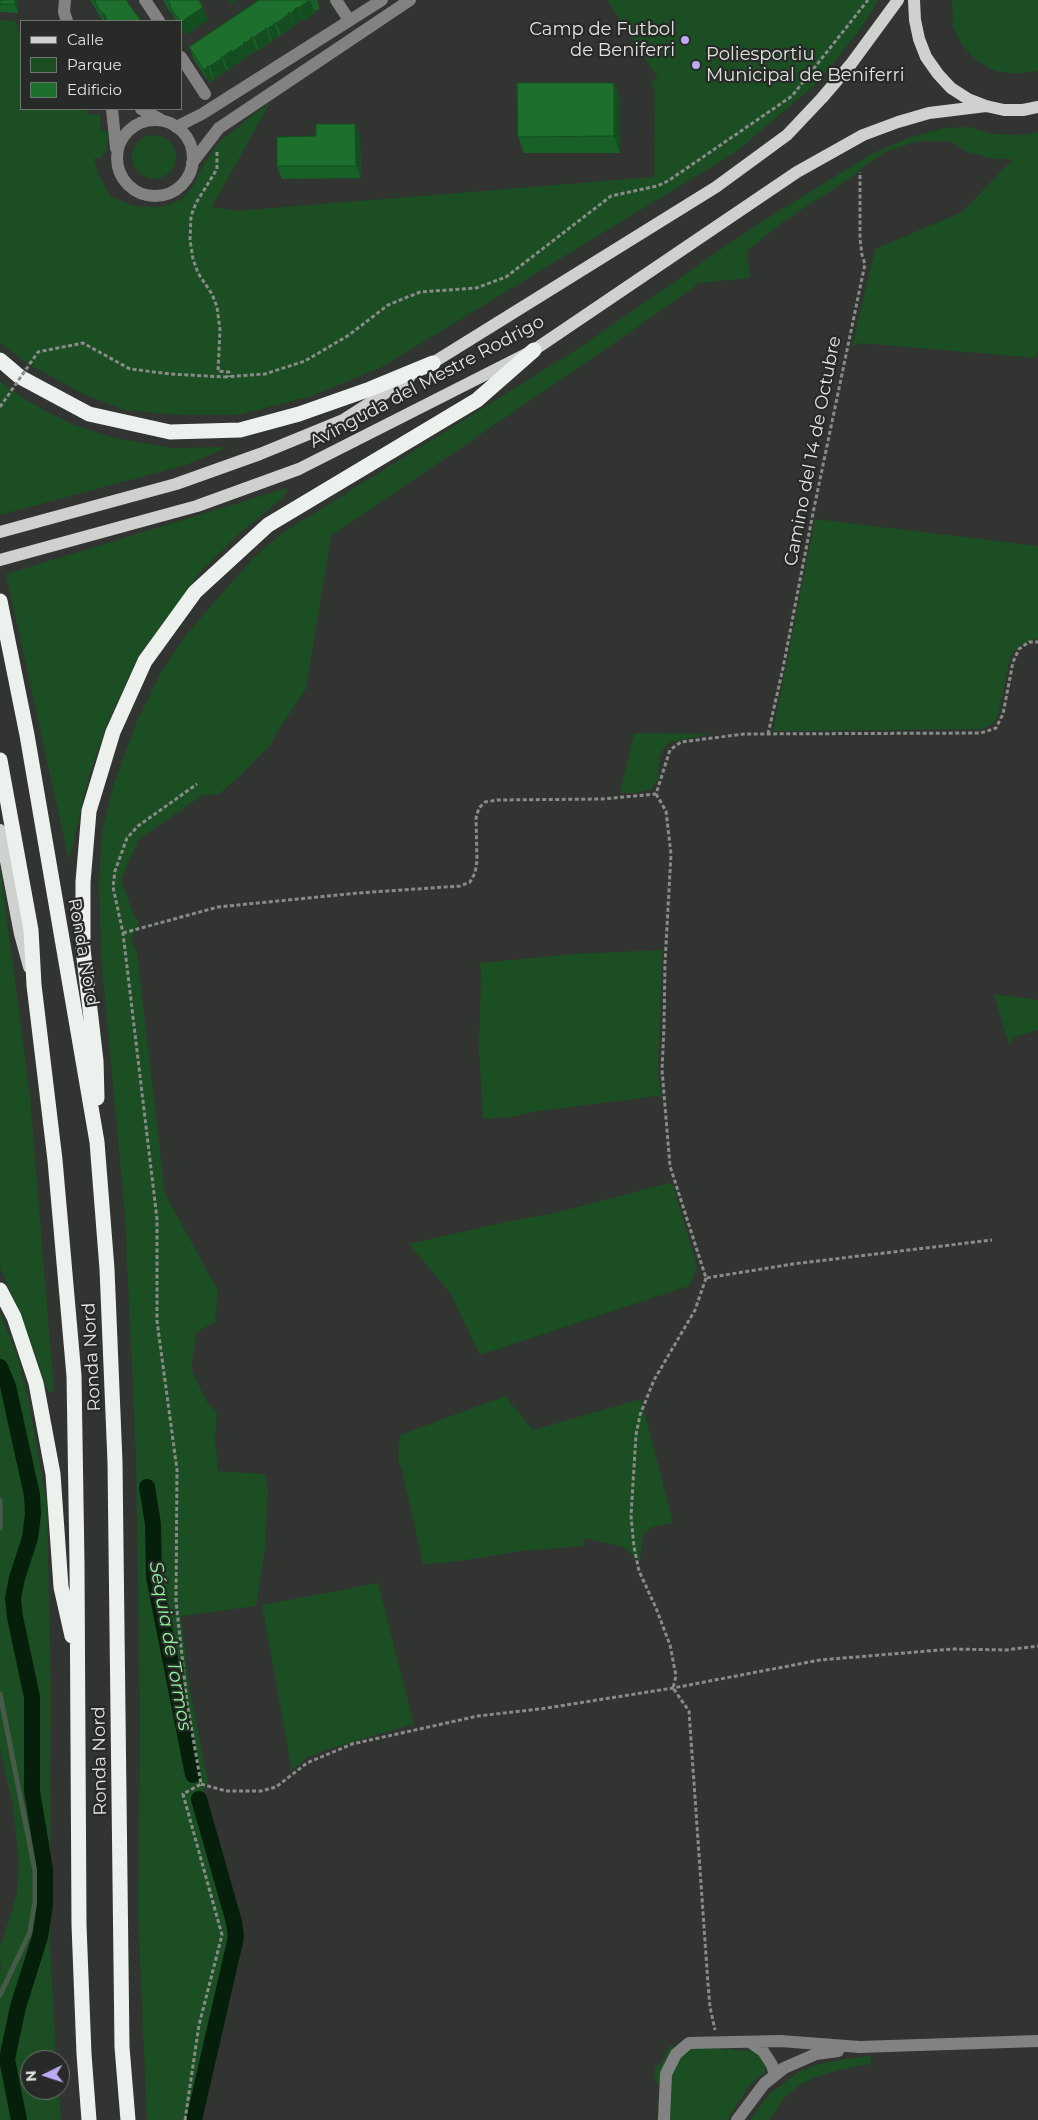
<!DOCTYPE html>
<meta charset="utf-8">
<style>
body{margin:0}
#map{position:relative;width:1038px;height:2120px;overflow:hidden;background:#313431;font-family:Montserrat,sans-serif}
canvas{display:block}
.legend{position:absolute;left:20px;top:20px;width:162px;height:90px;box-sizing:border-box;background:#272a27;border:1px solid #717471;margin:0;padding:6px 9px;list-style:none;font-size:15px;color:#e1e3e1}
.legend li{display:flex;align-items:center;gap:10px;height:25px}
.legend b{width:25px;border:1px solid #717471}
.north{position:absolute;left:20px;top:2050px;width:50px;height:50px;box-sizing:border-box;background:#272a27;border:1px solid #717471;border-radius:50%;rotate:266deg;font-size:14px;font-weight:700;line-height:20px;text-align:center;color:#e1e3e1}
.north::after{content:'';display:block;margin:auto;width:18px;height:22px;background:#bea9f5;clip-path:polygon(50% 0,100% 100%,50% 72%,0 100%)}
</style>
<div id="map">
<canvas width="1038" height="2120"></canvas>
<ul class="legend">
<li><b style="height:6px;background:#ced1ce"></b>Calle</li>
<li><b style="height:14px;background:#1b4e23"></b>Parque</li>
<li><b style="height:14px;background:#1d6f2e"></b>Edificio</li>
</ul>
<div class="north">N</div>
</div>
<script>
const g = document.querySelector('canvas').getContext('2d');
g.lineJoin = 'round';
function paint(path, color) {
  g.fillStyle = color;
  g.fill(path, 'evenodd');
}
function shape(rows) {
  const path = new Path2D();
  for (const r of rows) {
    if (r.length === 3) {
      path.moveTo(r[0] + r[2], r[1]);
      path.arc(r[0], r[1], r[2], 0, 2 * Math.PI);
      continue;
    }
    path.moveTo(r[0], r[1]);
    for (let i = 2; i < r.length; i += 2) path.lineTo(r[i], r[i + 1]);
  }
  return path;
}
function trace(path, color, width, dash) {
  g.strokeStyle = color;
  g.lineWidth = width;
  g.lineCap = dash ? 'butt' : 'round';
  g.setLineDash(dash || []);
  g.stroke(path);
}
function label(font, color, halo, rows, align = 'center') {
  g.font = font + ' Montserrat,sans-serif';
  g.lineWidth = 4.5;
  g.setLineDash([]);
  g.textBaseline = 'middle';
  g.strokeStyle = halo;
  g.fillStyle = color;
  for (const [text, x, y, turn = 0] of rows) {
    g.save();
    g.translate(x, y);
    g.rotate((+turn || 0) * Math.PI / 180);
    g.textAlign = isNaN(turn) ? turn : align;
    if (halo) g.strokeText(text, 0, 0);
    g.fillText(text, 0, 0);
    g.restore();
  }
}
const green = shape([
 [607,0,878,0,865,23,818,82,736,152,382,367,312,396,238,415,182,415,124,410,86,395,29,365,0,343,0,20,16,21,19,33,21,34,21,109,87,109,90,115,100,114,101,130,109,132,107,149,101,158,94,158,98,174,111,197,134,206,161,207,181,200,192,188,205,162,220,141,271,101,212,207,236,211,654,177,655,94,651,81,658,78],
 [952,0,1038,0,1038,71,1016,74,995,71,977,61,962,45,953,27],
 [969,127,993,134,1023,135,1038,132,1038,348,1036,358,861,343,852,346,875,249,962,212,1013,159,993,159,965,151,951,141,918,141,885,152,863,167,856,174,783,222,747,251,750,278,698,283,693,288,603,351,331,536,306,689,276,734,272,743,240,776,219,794,203,795,139,839,121,879,134,916,139,922,131,940,137,952,165,1194,218,1291,215,1322,195,1333,196,1338,191,1369,208,1404,217,1412,215,1438,218,1471,265,1474,268,1492,265,1549,256,1606,181,1616,189,1684,208,1782,200,1796,239,1928,239,1939,235,1948,198,2120,147,2120,138,1913,140,1726,136,1457,125,1216,101,954,99,881,102,832,114,783,137,721,160,674,185,636,253,558,284,532,579,348,753,227,873,153,911,137,943,128],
 [154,157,22],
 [0,381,25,399,49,413,75,425,115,438,171,448,228,447,186,465,0,515],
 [287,488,284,497,240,533,201,571,140,654,108,721,88,779,69,861,6,574],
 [815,519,1038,546,1038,638,1019,646,1010,657,999,711,994,723,982,729,773,731],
 [634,733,711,734,671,742,664,748,660,756,658,780,651,789,635,793,620,793],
 [0,866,30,1096,54,1391,48,1392,30,1339,0,1267],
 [662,950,658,1077,662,1098,658,1096,532,1112,513,1117,483,1119,479,1049,481,973,479,963,574,954],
 [994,994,1038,1000,1038,1030,1014,1037,1009,1046],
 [669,1183,673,1185,697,1267,689,1286,480,1355,450,1293,409,1244,505,1222,554,1213],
 [0,1312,18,1358,28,1397,47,1505,51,1687,50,1941,56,2060,30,2060,30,2090,59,2090,61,2120,0,2120,0,1972,2,1967,0,1963,0,1948,17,1894,19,1862,13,1806,0,1749],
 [505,1396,533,1430,641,1399,673,1523,652,1527,643,1534,640,1561,623,1547,585,1538,584,1546,521,1551,454,1562,423,1564,401,1466,398,1463,400,1435],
 [378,1583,414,1724,329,1749,308,1757,290,1771,291,1766,262,1605],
 [669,2046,756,2051,766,2064,765,2072,750,2085,727,2120,657,2120,660,2084,655,2081,655,2067,662,2063],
 [871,2056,871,2064,843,2069,819,2076,801,2084,784,2098,770,2120,750,2120,768,2095,800,2071,820,2064,843,2059]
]);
const stream = shape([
 [0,1500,0,1528],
 [0,1694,35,1871,35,1902,30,1932,0,1995]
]);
const canal = shape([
 [0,1367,8,1386,32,1495,33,1514,30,1538,17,1578,13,1598,15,1617,32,1697,32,1791,45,1869,45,1905,40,1937,18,2007,7,2059,19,2120],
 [147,1487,153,1524,154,1577,193,1775],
 [194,2120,236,1937,234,1922,199,1799]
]);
const path = shape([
 [217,152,217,169,196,203,191,216,190,240,193,259,198,273,212,294,217,307,220,330,218,371,229,372,229,377],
 [224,377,265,374,305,361,349,335,388,305,420,292,476,288,506,277,611,196,657,186,668,181,792,96,868,0],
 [768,734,783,668,813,513,865,264,862,255,860,239,860,172],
 [656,794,666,811,671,854,665,963,664,1027,662,1070,670,1166,706,1278,793,1264,992,1240],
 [123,933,218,907,358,893,460,886,470,882,475,873,477,861,476,818,479,808,485,802,497,800,602,799,656,794,670,750,681,742,744,734,981,733,996,728,1003,714,1013,662,1019,649,1029,642,1038,642],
 [706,1278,695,1310,654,1380,640,1415,636,1435,631,1516,634,1547,639,1571,656,1608,670,1645,676,1676,673,1688,689,1711,708,1984,710,2007,715,2030],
 [201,1784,226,1791,261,1791,276,1787,307,1763,352,1744,478,1716,547,1708,673,1688,820,1660,952,1649,1006,1650,1038,1646],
 [185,2120,199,2025,222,1935,183,1794,201,1784,187,1702,176,1601,177,1470,157,1321,157,1219,123,933,113,887,115,871,127,838,138,826,197,784]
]);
const minor = shape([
 [65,0,64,12,67,21],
 [145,0,159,21],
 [336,0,349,20],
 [181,57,205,94],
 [112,109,116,148],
 [141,109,160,119],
 [155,158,38],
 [176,127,202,114,382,0],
 [192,163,219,128,410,0],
 [750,2042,763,2051,772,2065,775,2075],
 [664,2120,666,2074,676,2054,689,2043,780,2041,860,2047,1038,2041],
 [737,2120,764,2084,784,2068,816,2054,838,2051]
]);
const major = shape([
 [914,0,915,20,919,39,926,57,938,74,951,88,968,99,986,106,1004,110,1023,110,1038,107],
 [426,367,716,187,787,135,822,98,851,64,898,0],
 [0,532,176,484,260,454,343,420,409,378],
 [0,560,197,506,299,469,534,350,797,172,863,135,898,122,929,113,986,106],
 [0,830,20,934,29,967]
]);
const highway = shape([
 [0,360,20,377,89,414,170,432,240,430,299,414,370,389,433,363],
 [0,601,27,735,97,1142,107,1269,115,1462,122,2047,128,2120],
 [0,760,31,930,34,985,55,1160,74,1376,77,1563,79,1925,84,2054,89,2120],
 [97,1098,96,1061,83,949,83,882,89,811,113,732,145,661,195,592,268,525,477,400,534,350],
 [0,1290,14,1317,36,1383,53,1474,61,1587,72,1636]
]);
const pathBridge = shape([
 [0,407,38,352,83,343,130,369,171,374,224,377]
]);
const wall = shape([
 [0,0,18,0,18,13,0,12],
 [90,0,126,0,141,21,103,21],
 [163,0,199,0,208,20,185,35,183,29,181,29,181,21,176,21,172,13,168,9],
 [259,0,317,0,320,9,314,11,315,13,303,21,302,19,294,26,293,25,293,27,281,35,279,35,279,36,272,41,270,41,271,42,259,50,257,49,257,51,250,55,249,54,248,56,236,64,236,63,228,70,226,70,226,71,214,79,212,78,213,80,209,82,194,60,189,47],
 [620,99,620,153,524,153,518,137],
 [355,124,360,137,361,178,282,179,277,166]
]);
const shadedWall = shape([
 [15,0,18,0,18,13,15,4],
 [229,0,238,0,231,5],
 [310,0,315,13,303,21,298,8],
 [203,7,208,20,185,35,181,24,181,22],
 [297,7,302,19,294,26,290,14],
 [289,12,293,25,293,27,281,35,276,23],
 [104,13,107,21,105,21,102,14],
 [275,24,279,36,272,41,268,28],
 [266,29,271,42,259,50,254,37],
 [252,38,257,51,250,55,245,43],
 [244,41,249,54,248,56,236,64,232,52],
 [231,50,236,63,228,70,223,57],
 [222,58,226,71,214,79,210,66],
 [208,67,213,80,209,82,204,70],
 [614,83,620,99,620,153,614,136],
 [355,124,360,137,361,178,356,166]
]);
const building = shape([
 [0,0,15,0,15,4,0,4,0,0],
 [93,0,126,0,141,21,107,21,104,13,102,14,95,2,96,1,93,0],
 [167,0,199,0,203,7,181,22,180,21,178,16,177,17,169,5,171,4,167,0],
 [259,0,310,0,298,8,297,7,290,14,289,12,288,15,276,23,274,22,275,24,268,28,265,28,266,29,254,37,251,37,252,38,245,43,244,41,244,44,232,52,231,50,223,57,221,57,222,58,210,66,207,66,208,67,204,70,189,47,259,0],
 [517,83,614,83,614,136,518,137,517,83],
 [316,124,355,124,356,166,277,166,277,137,316,136,316,124]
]);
const markers = [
 [685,40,5,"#bea9f5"],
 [696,65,5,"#bea9f5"]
];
const poiNames = [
 ["Camp de Futbol",675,30],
 ["de Beniferri",675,51],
 ["Poliesportiu",706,55,"left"],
 ["Municipal de Beniferri",706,76,"left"]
];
const streetNames = [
 ["Avinguda del Mestre Rodrigo",427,382,-28],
 ["Camino del 14 de Octubre",813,451,-79],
 ["Ronda Nord",83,952,80],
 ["Ronda Nord",92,1357,-93],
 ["Ronda Nord",100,1761,-91]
];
const waterNames = [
 ["Séquia de Tormos",170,1646,80]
];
paint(green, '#1b4e23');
trace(stream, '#485a4a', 5);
trace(canal, '#061f0a', 16);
trace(path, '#898b89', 3, [4, 2.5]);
trace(minor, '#818281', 12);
trace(major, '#ced1ce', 12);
trace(highway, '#edf1ed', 15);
trace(pathBridge, '#898b89', 3, [4, 2.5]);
paint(wall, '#195f28');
paint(shadedWall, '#144e20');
paint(building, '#1d6f2e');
trace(building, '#144e20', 1);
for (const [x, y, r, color] of markers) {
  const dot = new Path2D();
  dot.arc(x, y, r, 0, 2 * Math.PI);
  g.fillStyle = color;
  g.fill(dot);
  trace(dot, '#272a27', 2);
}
label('18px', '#e1e3e1', '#272a27', poiNames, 'right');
label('18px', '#e1e3e1', '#272a27', streetNames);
label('italic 19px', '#90f59b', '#272a27', waterNames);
</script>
